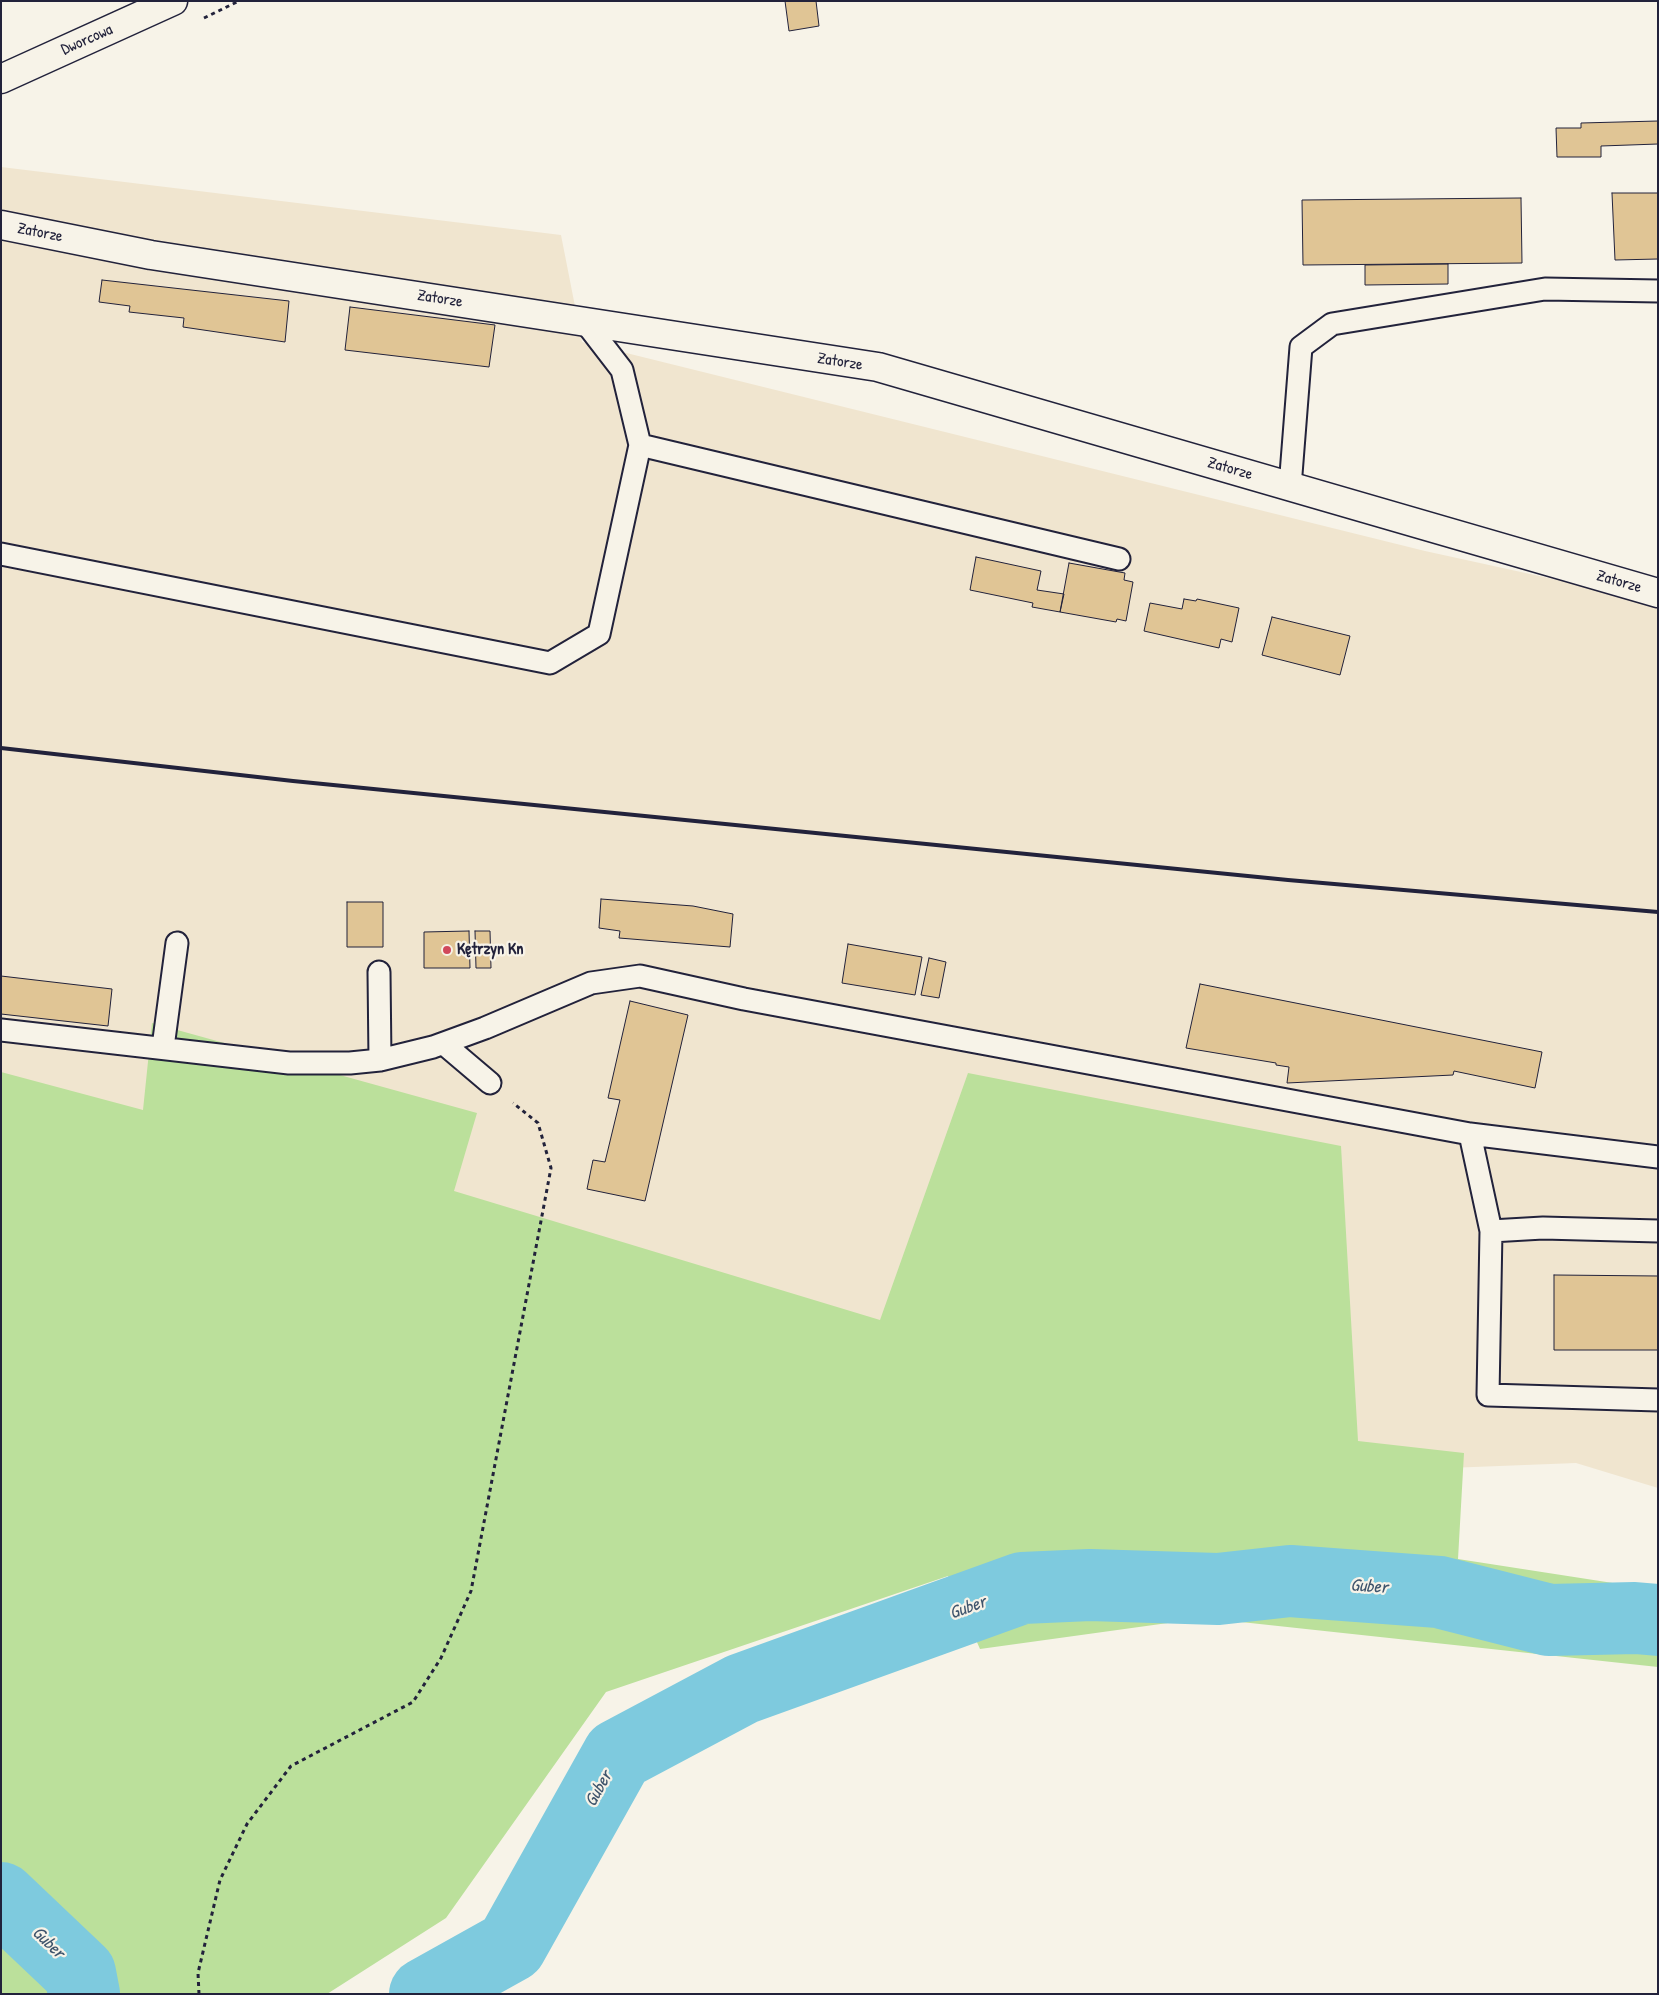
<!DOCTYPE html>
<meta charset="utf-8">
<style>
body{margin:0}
#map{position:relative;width:1659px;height:1995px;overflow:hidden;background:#f7f3e8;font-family:"Patrick Hand",sans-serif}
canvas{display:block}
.frame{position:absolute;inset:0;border:2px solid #22223b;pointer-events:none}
</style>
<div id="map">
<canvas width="1659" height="1995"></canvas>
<div class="frame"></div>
</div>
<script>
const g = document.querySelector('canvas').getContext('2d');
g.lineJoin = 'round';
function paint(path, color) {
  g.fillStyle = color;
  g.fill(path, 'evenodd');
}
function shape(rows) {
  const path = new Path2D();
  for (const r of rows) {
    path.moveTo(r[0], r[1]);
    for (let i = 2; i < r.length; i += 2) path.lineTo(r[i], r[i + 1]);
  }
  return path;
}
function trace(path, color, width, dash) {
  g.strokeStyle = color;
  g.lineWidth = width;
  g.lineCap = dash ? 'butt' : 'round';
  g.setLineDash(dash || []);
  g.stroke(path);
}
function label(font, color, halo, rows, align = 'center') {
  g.font = font + ' "Patrick Hand",sans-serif';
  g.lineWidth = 4.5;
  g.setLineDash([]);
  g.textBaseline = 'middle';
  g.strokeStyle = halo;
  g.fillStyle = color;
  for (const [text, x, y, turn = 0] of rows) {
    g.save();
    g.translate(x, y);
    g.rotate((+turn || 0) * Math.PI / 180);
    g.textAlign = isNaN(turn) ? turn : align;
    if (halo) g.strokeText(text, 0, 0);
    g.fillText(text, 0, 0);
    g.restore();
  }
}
const built = shape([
 [1,167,561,235,582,342,1425,551,1658,602,1658,1488,1576,1463,1039,1484,1,1143]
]);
const green = shape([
 [152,1023,477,1113,454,1191,880,1320,968,1073,1341,1146,1358,1441,1464,1453,1458,1559,1658,1590,1658,1667,1204,1618,980,1649,948,1576,606,1692,446,1918,327,1994,1,1994,1,1072,143,1110]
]);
const river = shape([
 [1,1898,80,1973,84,1994],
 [425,1994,511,1946,618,1755,742,1689,1022,1588,1090,1585,1218,1589,1290,1581,1439,1592,1549,1620,1635,1618,1658,1620]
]);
const building = shape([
 [785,1,816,1,819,26,789,31,785,1],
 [1658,121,1658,144,1601,146,1601,157,1557,157,1556,128,1581,128,1581,123,1658,121],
 [1612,193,1658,193,1658,259,1615,260,1612,193],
 [1521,198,1522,263,1303,265,1302,200,1521,198],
 [1448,264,1448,284,1365,285,1365,265,1448,264],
 [102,280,289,301,285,342,183,327,184,318,129,312,130,306,99,302,102,280],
 [350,307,495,325,489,367,345,350,350,307],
 [976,557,1041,571,1037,590,1064,594,1060,612,1032,607,1033,603,970,590,976,557],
 [1069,563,1125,573,1124,580,1133,582,1126,621,1117,619,1116,622,1060,612,1069,563],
 [1184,599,1196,601,1197,599,1239,608,1232,642,1221,639,1219,648,1144,631,1150,603,1182,609,1184,599],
 [1272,617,1350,636,1340,675,1262,655,1272,617],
 [601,899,693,906,733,914,730,947,619,938,620,931,599,928,601,899],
 [347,902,383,902,383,947,347,947,347,902],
 [469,931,470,968,424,968,424,932,469,931],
 [475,931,490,931,491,968,476,968,475,931],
 [848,944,922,957,915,995,842,983,848,944],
 [929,958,946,962,939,998,921,995,929,958],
 [1,976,112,989,108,1026,1,1014,1,976],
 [1200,984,1542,1052,1535,1088,1454,1071,1453,1075,1287,1083,1289,1067,1276,1065,1276,1063,1186,1048,1200,984],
 [630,1001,688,1015,645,1201,587,1189,593,1160,605,1162,620,1100,608,1098,630,1001],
 [1554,1275,1658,1276,1658,1350,1554,1350,1554,1275]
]);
const path = shape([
 [204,18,239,1],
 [199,1994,198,1973,220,1880,247,1824,291,1766,413,1702,441,1658,471,1591,551,1168,538,1123,513,1103]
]);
const lane = shape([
 [640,445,1119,559],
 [1290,487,1301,347,1332,324,1545,289,1658,291],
 [1,554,550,663,599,634,640,445,622,370,585,322],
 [379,972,380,1060],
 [1,1030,289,1063,350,1063,380,1060,433,1047,485,1028,591,983,640,976,744,999,1470,1134,1658,1157],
 [444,1044,490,1083],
 [163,1047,177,943],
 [1470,1134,1491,1231,1488,1395,1658,1400],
 [1491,1231,1543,1228,1658,1231]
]);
const street = shape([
 [1,79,173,1],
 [1,225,151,255,878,367,1658,593]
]);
const rail = shape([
 [1,748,293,781,1288,880,1658,912]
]);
const markers = [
 [447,950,5,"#d1495b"]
];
const streetNames = [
 ["Dworcowa",87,40,-24],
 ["Zatorze",40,233,11],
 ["Zatorze",440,299,9],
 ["Zatorze",840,362,9],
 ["Zatorze",1230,469,16],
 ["Zatorze",1619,582,16]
];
const poiNames = [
 ["Kętrzyn Kn",457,950]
];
const waterNames = [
 ["Guber",1369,1587,4],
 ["Guber",968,1608,-20],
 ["Guber",599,1789,-61],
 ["Guber",48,1943,44]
];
paint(built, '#f0e5cf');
paint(green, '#bbe09b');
trace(river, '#7ecade', 72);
paint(building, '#e0c595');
trace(building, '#22223b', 1);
trace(lane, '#22223b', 25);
trace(street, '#22223b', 31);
trace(path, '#22223b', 3, [4, 4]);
trace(lane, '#f7f3e8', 21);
trace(street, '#f7f3e8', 28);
trace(rail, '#22223b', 4);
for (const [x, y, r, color] of markers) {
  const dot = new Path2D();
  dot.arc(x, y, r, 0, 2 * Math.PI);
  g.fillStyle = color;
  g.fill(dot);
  trace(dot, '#f7f3e8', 2);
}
label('16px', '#22223b', '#f7f3e8', streetNames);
label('bold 16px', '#22223b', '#f7f3e8', poiNames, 'left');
label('italic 18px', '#3e546c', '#f7f3e8', waterNames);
</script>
